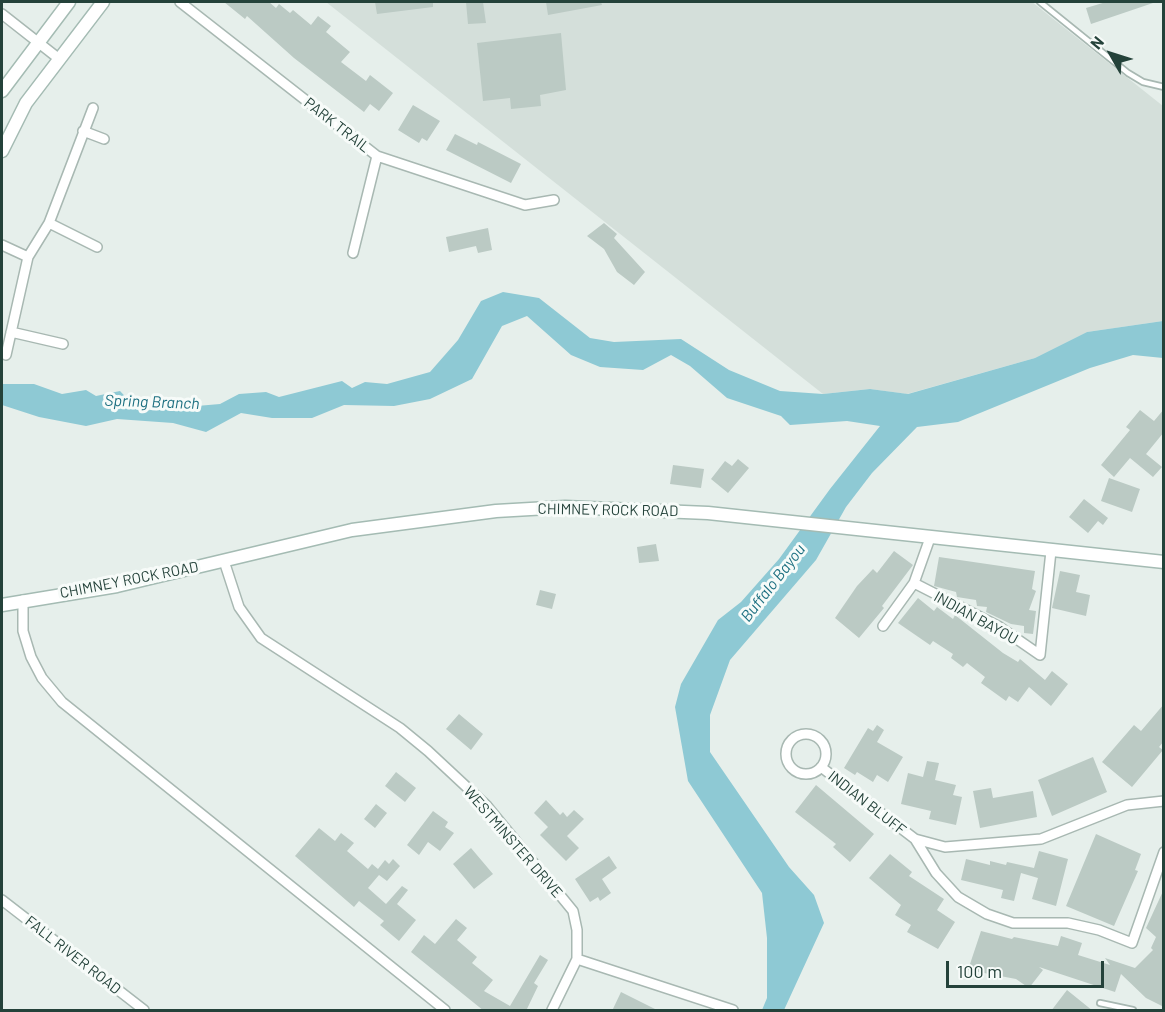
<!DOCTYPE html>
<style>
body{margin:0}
#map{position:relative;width:1165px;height:1012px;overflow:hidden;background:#e6efeb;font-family:Barlow,sans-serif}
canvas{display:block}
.frame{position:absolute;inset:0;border:3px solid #24423a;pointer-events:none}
.north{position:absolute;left:1081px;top:24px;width:60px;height:60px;-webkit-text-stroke:4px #f7fbf9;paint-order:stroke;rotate:309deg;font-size:16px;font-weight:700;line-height:24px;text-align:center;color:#24423a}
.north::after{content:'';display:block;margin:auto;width:21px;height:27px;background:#24423a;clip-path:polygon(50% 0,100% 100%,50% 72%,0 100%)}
.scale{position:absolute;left:946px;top:961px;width:158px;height:27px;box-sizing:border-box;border:3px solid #24423a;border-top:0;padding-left:8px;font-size:18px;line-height:21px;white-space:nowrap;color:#24423a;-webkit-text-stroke:4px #f7fbf9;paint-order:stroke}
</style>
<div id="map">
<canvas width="1165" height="1012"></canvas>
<div class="frame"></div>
<div class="north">N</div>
<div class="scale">100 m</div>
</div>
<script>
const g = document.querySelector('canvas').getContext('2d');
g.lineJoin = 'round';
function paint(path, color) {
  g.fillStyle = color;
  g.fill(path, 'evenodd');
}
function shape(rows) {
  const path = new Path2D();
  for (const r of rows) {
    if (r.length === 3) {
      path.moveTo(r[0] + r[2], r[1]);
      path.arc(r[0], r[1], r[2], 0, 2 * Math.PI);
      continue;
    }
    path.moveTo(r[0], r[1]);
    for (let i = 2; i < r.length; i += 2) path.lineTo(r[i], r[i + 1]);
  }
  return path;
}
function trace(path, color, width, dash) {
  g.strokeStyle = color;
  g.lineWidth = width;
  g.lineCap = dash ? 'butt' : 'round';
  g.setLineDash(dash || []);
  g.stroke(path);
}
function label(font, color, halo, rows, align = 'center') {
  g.font = font + ' Barlow,sans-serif';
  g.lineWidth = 6;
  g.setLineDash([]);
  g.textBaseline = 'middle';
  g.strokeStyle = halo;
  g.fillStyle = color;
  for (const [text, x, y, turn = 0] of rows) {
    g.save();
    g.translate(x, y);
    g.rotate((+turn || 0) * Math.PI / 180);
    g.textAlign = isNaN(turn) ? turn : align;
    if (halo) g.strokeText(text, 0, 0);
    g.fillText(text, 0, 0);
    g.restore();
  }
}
const built = shape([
 [326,2,1032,2,1163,106,1163,321,1087,332,1035,358,907,394,870,389,823,394]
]);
const water = shape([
 [503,292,539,298,590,338,614,342,681,339,729,370,780,391,823,394,870,389,908,394,1035,358,1087,332,1163,321,1163,358,1133,355,1090,368,958,422,917,427,872,473,846,507,816,560,730,660,710,715,710,752,789,867,814,895,824,923,784,1010,762,1010,767,998,767,938,762,893,688,781,675,707,681,684,718,620,741,602,779,559,830,489,880,426,847,421,790,425,781,416,727,398,690,366,671,355,643,370,600,367,571,355,527,316,502,326,472,379,430,399,394,406,344,405,312,418,272,418,241,413,206,432,173,423,117,419,86,426,39,417,2,405,2,384,34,384,62,394,86,390,96,396,120,391,139,411,220,404,239,394,266,392,279,397,342,381,352,388,365,382,387,384,430,372,458,340,481,301]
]);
const building = shape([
 [224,2,269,2,276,8,279,4,290,13,293,10,311,25,318,16,331,26,326,32,350,52,341,62,366,81,370,75,393,93,379,111,370,104,364,112,294,58,247,16,245,19],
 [375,2,433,2,433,7,377,14],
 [466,2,483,2,486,23,468,24],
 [546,2,601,2,602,5,548,15],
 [1106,2,1153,2,1153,3,1091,24,1086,8],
 [561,33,566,90,540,95,541,106,511,109,510,98,483,101,477,43],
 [413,105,440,121,427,141,422,138,419,143,398,130],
 [455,134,477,145,478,142,521,164,511,183,446,150],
 [604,223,617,234,614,238,645,272,634,285,617,272,604,249,587,236],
 [488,228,492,250,478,253,476,246,449,252,446,237],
 [1164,409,1164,432,1146,454,1162,467,1153,477,1130,458,1114,477,1101,465,1130,430,1126,427,1140,410,1154,421],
 [738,459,749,468,728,493,711,479,725,461,732,466],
 [673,465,704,469,701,488,670,484],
 [1109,478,1140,489,1132,512,1101,501],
 [1084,499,1108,518,1103,525,1098,521,1088,533,1069,517],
 [656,544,659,561,639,563,637,547],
 [894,551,913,565,882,606,884,608,859,638,835,618,857,586,873,569,877,573],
 [939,557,1035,571,1032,589,1036,591,1029,610,1036,611,1033,634,1024,633,1024,626,1011,624,986,612,987,607,977,606,976,600,957,597,956,592,934,586],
 [1060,571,1080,575,1076,592,1090,595,1086,616,1052,608],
 [540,590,556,594,552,609,536,605],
 [918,598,934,611,937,607,953,619,955,615,1003,653,1018,662,1020,659,1045,680,1052,671,1068,684,1051,706,1029,687,1018,702,1009,696,1006,701,981,683,985,677,967,663,963,667,951,658,953,654,933,641,930,645,898,623],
 [1164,704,1164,741,1159,747,1163,750,1132,787,1102,762,1134,725,1141,731],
 [459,714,483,734,471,750,446,729],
 [877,725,884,730,877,742,903,757,888,782,877,775,873,782,857,772,855,775,844,768,868,728,873,731],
 [1093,757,1107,792,1052,816,1038,780],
 [927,761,939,763,935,780,956,785,953,795,962,797,956,825,929,819,931,811,901,804,908,773,923,777],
 [396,772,416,788,405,802,385,786],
 [816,785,874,834,850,862,833,847,836,844,795,812],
 [991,788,993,798,1033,791,1037,817,980,828,973,791],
 [546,800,560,815,563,812,567,817,574,810,584,819,567,836,579,848,566,861,540,835,548,827,534,813],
 [376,804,387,813,375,828,364,819],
 [433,811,448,822,445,827,454,833,440,851,428,842,419,855,407,845],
 [319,828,335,841,341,833,354,843,347,851,368,869,372,864,378,869,385,860,389,864,393,859,400,866,387,881,379,875,368,888,386,904,402,886,408,890,397,904,416,920,399,941,380,925,384,921,359,901,354,907,295,856],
 [1096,834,1141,854,1135,870,1138,871,1114,926,1066,906],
 [471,848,493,874,474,889,453,864],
 [1039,851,1068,859,1056,906,1032,899,1038,878,1021,873,1014,901,1001,898,1003,890,961,880,966,859,990,865,990,861,1006,865,1007,862,1034,868],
 [890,854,912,872,909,876,944,899,937,910,955,922,938,949,907,932,911,925,895,915,901,905,869,878],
 [609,856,617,868,602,879,611,893,600,901,598,897,590,902,575,879],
 [1164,889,1164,1007,1146,998,1121,974,1115,992,1039,967,1043,970,1029,988,1016,979,968,970,981,931,1012,939,1014,937,1058,946,1061,936,1082,943,1078,955,1110,965,1105,958,1135,968,1153,950,1151,948,1156,937,1146,928],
 [456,919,467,928,457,940,477,957,472,963,493,980,484,991,510,1006,540,955,548,960,534,983,538,986,526,1011,484,1011,411,952,424,935,435,944],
 [1067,990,1093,1011,1051,1011],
 [621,992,659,1011,612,1011]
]);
const lane = shape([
 [1040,2,1128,73,1143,82,1164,87],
 [1100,1003,1133,1010]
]);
const street = shape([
 [180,2,377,156,525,205,554,200],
 [2,14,58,58],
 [83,131,104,139],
 [49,223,97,247],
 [2,245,28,257],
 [353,253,377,156],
 [11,332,63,344],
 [6,355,28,257,49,223,93,108],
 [224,561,239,607,261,638,400,728,428,751,487,806,573,911,577,930,577,959,552,1010],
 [914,583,998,626,1040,655,1051,551],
 [23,600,23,631,31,657,42,678,62,702,445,1010],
 [883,626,914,583,930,538],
 [806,754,20],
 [821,767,915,839,936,873,958,897,987,914,1013,923,1068,923,1099,930,1132,943,1164,852],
 [915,839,945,847,1041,839,1127,805,1164,801],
 [2,900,144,1010],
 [577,959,733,1010]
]);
const secondary = shape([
 [2,91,69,2],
 [2,151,26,103,103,2],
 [2,605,117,586,352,530,496,511,565,507,708,513,1164,562]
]);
const streetNames = [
 ["PARK TRAIL",337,125,38],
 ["CHIMNEY ROCK ROAD",608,510,1],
 ["CHIMNEY ROCK ROAD",129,580,-11],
 ["INDIAN BAYOU",976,618,29],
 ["INDIAN BLUFF",867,803,38],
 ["WESTMINSTER DRIVE",513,842,49],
 ["FALL RIVER ROAD",73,955,38]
];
const waterNames = [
 ["Spring Branch",152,402,2],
 ["Buffalo Bayou",773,583,-52]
];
paint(built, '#d4dfda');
paint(water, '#8ec9d4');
paint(building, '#bbcac4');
trace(lane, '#a8b8b2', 8);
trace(street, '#a8b8b2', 12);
trace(secondary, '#a4bbb3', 15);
trace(lane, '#fff', 4.5);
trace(street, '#fff', 9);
trace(secondary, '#fff', 12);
label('15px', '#24423a', '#f7fbf9', streetNames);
label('italic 16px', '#1c6f80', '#f7fbf9', waterNames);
</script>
